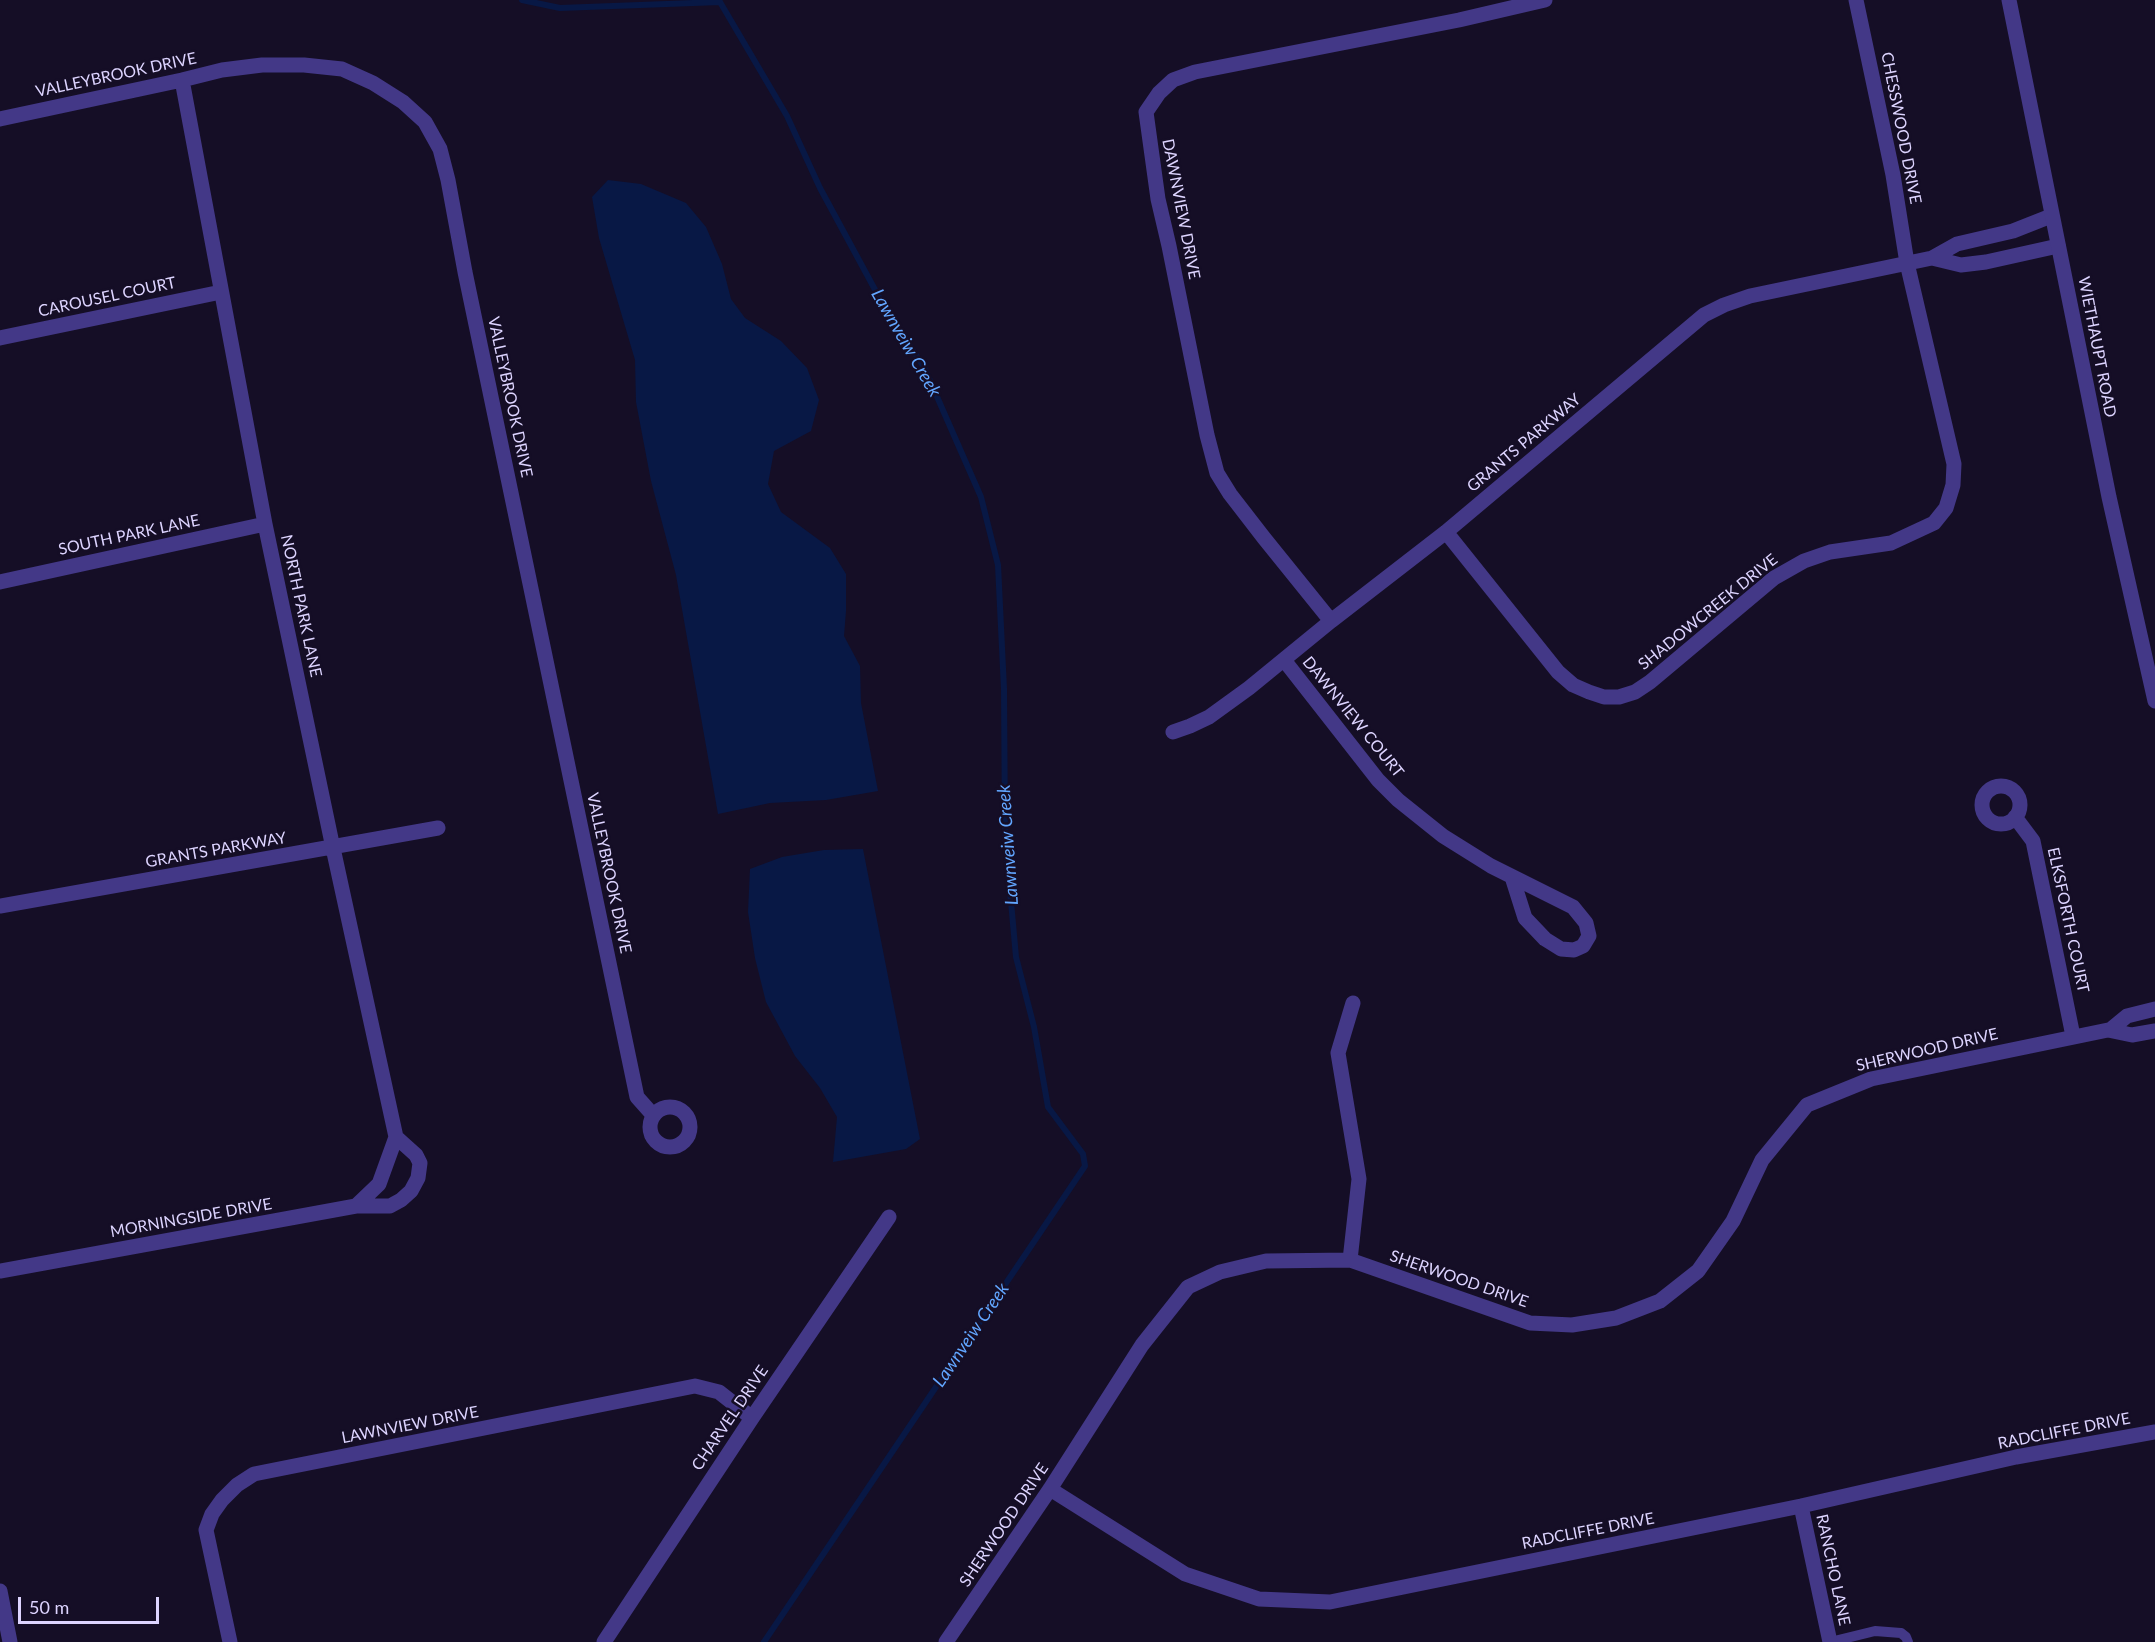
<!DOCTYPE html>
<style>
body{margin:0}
#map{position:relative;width:2155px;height:1642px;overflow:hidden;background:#150e26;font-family:Lato,sans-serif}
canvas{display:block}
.scale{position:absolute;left:18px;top:1597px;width:141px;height:27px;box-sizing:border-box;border:3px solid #ddd4ff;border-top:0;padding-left:8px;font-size:18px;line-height:21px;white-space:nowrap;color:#ddd4ff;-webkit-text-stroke:4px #150e26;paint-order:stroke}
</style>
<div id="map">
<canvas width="2155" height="1642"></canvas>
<div class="scale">50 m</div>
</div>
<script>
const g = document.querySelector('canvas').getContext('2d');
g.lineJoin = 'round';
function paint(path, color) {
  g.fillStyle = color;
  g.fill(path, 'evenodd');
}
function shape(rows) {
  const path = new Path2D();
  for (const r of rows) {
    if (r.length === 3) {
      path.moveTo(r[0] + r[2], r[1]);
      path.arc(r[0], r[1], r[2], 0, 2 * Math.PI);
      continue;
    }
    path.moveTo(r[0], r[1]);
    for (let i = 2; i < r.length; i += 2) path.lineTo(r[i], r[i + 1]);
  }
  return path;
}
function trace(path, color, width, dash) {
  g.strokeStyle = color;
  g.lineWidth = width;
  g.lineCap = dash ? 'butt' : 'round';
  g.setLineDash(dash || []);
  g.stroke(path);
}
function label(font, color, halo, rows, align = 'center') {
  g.font = font + ' Lato,sans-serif';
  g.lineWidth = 5;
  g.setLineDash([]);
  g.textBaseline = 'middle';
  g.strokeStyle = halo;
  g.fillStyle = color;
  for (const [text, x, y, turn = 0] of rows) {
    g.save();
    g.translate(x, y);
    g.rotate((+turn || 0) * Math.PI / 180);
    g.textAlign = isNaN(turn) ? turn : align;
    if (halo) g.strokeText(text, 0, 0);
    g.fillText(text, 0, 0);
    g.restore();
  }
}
const water = shape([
 [608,180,641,184,686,203,706,227,722,264,731,299,745,318,781,341,807,368,819,400,811,431,774,451,768,484,781,512,830,548,846,574,846,611,844,636,860,666,861,703,878,791,826,800,770,803,718,814,676,575,651,481,636,402,635,360,599,238,592,197],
 [863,849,920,1139,906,1149,833,1162,837,1117,820,1088,795,1056,766,1002,755,958,748,912,750,869,782,857,824,850]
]);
const stream = shape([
 [522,0,560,8,720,2],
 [720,2,787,116,820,188,886,310,924,367,981,497,998,565,1004,689,1005,835,1016,957,1034,1027,1048,1107,1083,1154,1085,1166,764,1642]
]);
const service = shape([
 [1830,1642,1875,1631,1901,1633,1906,1637,1908,1642]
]);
const minor = shape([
 [0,119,182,80,222,70,262,65,304,65,342,69,373,83,403,102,425,122,440,149,448,180,465,272,637,1097,653,1115],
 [1932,258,1961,265,1986,262,2058,246],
 [0,338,221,292],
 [1446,532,1558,672,1573,685,1589,692,1604,697,1619,697,1635,692,1650,682,1774,578,1804,561,1830,552,1891,543,1934,523,1946,508,1953,485,1954,464,1907,263,1893,175,1856,0],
 [0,582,265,524],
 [1331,621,1264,538,1230,494,1217,473,1207,435,1169,246,1158,199,1146,112,1159,93,1173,80,1195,72,1459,20,1545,0],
 [1284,660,1378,780,1398,800,1443,836,1491,866,1573,907,1586,923,1589,936,1583,946,1574,950,1561,949,1545,939,1525,918,1512,877],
 [1173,732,1190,726,1209,717,1249,688,1331,621,1446,532,1704,315,1724,305,1750,296,1932,258,1957,244,2013,231,2051,216],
 [2001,805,19],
 [2015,817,2033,841,2073,1036],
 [0,906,438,828],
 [2110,1030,2127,1016,2155,1009],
 [670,1127,20],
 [356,1206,390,1206,401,1200,411,1191,418,1178,420,1163,416,1155,396,1137],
 [1350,1260,1359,1179,1338,1053,1353,1003],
 [0,1271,356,1206,379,1184,396,1137,333,848,265,524,182,80],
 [1050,1489,1185,1574,1259,1599,1330,1602,1801,1506,2016,1457,2155,1432],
 [1801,1506,1830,1642],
 [0,1591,10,1642],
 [230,1642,206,1530,212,1514,222,1500,237,1485,254,1474,695,1386,719,1392,752,1418],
 [604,1642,752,1418,889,1217],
 [946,1642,1050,1489,1142,1345,1188,1287,1220,1272,1266,1261,1350,1260,1530,1323,1572,1325,1616,1318,1660,1301,1698,1271,1733,1221,1762,1160,1807,1105,1871,1079,2108,1030,2132,1035,2155,1031]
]);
const tertiary = shape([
 [2009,0,2109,497,2155,701]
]);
const streetNames = [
 ["VALLEYBROOK DRIVE",116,75,-12],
 ["CHESSWOOD DRIVE",1901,128,79],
 ["DAWNVIEW DRIVE",1181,209,79],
 ["CAROUSEL COURT",107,297,-12],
 ["WIETHAUPT ROAD",2097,347,79],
 ["VALLEYBROOK DRIVE",510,397,78],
 ["GRANTS PARKWAY",1524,443,-40],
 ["SOUTH PARK LANE",129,535,-12],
 ["NORTH PARK LANE",301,606,78],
 ["SHADOWCREEK DRIVE",1708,612,-39],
 ["DAWNVIEW COURT",1353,717,51],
 ["GRANTS PARKWAY",216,850,-10],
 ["VALLEYBROOK DRIVE",609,873,78],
 ["ELKSFORTH COURT",2068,920,78],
 ["SHERWOOD DRIVE",1927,1050,-13],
 ["MORNINGSIDE DRIVE",191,1218,-10],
 ["SHERWOOD DRIVE",1459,1279,19],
 ["CHARVEL DRIVE",730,1418,-56],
 ["LAWNVIEW DRIVE",410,1425,-11],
 ["RADCLIFFE DRIVE",2064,1431,-11],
 ["SHERWOOD DRIVE",1004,1525,-56],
 ["RADCLIFFE DRIVE",1588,1531,-11],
 ["RANCHO LANE",1833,1570,78]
];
const waterNames = [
 ["Lawnveiw Creek",906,343,60],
 ["Lawnveiw Creek",1008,845,-94],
 ["Lawnveiw Creek",971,1335,-56]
];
paint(water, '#081845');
trace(stream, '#081845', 6);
trace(service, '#433887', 10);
trace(minor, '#433887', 15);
trace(tertiary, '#433887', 15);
label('16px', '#ddd4ff', '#150e26', streetNames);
label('italic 18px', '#62a6ff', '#150e26', waterNames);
</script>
